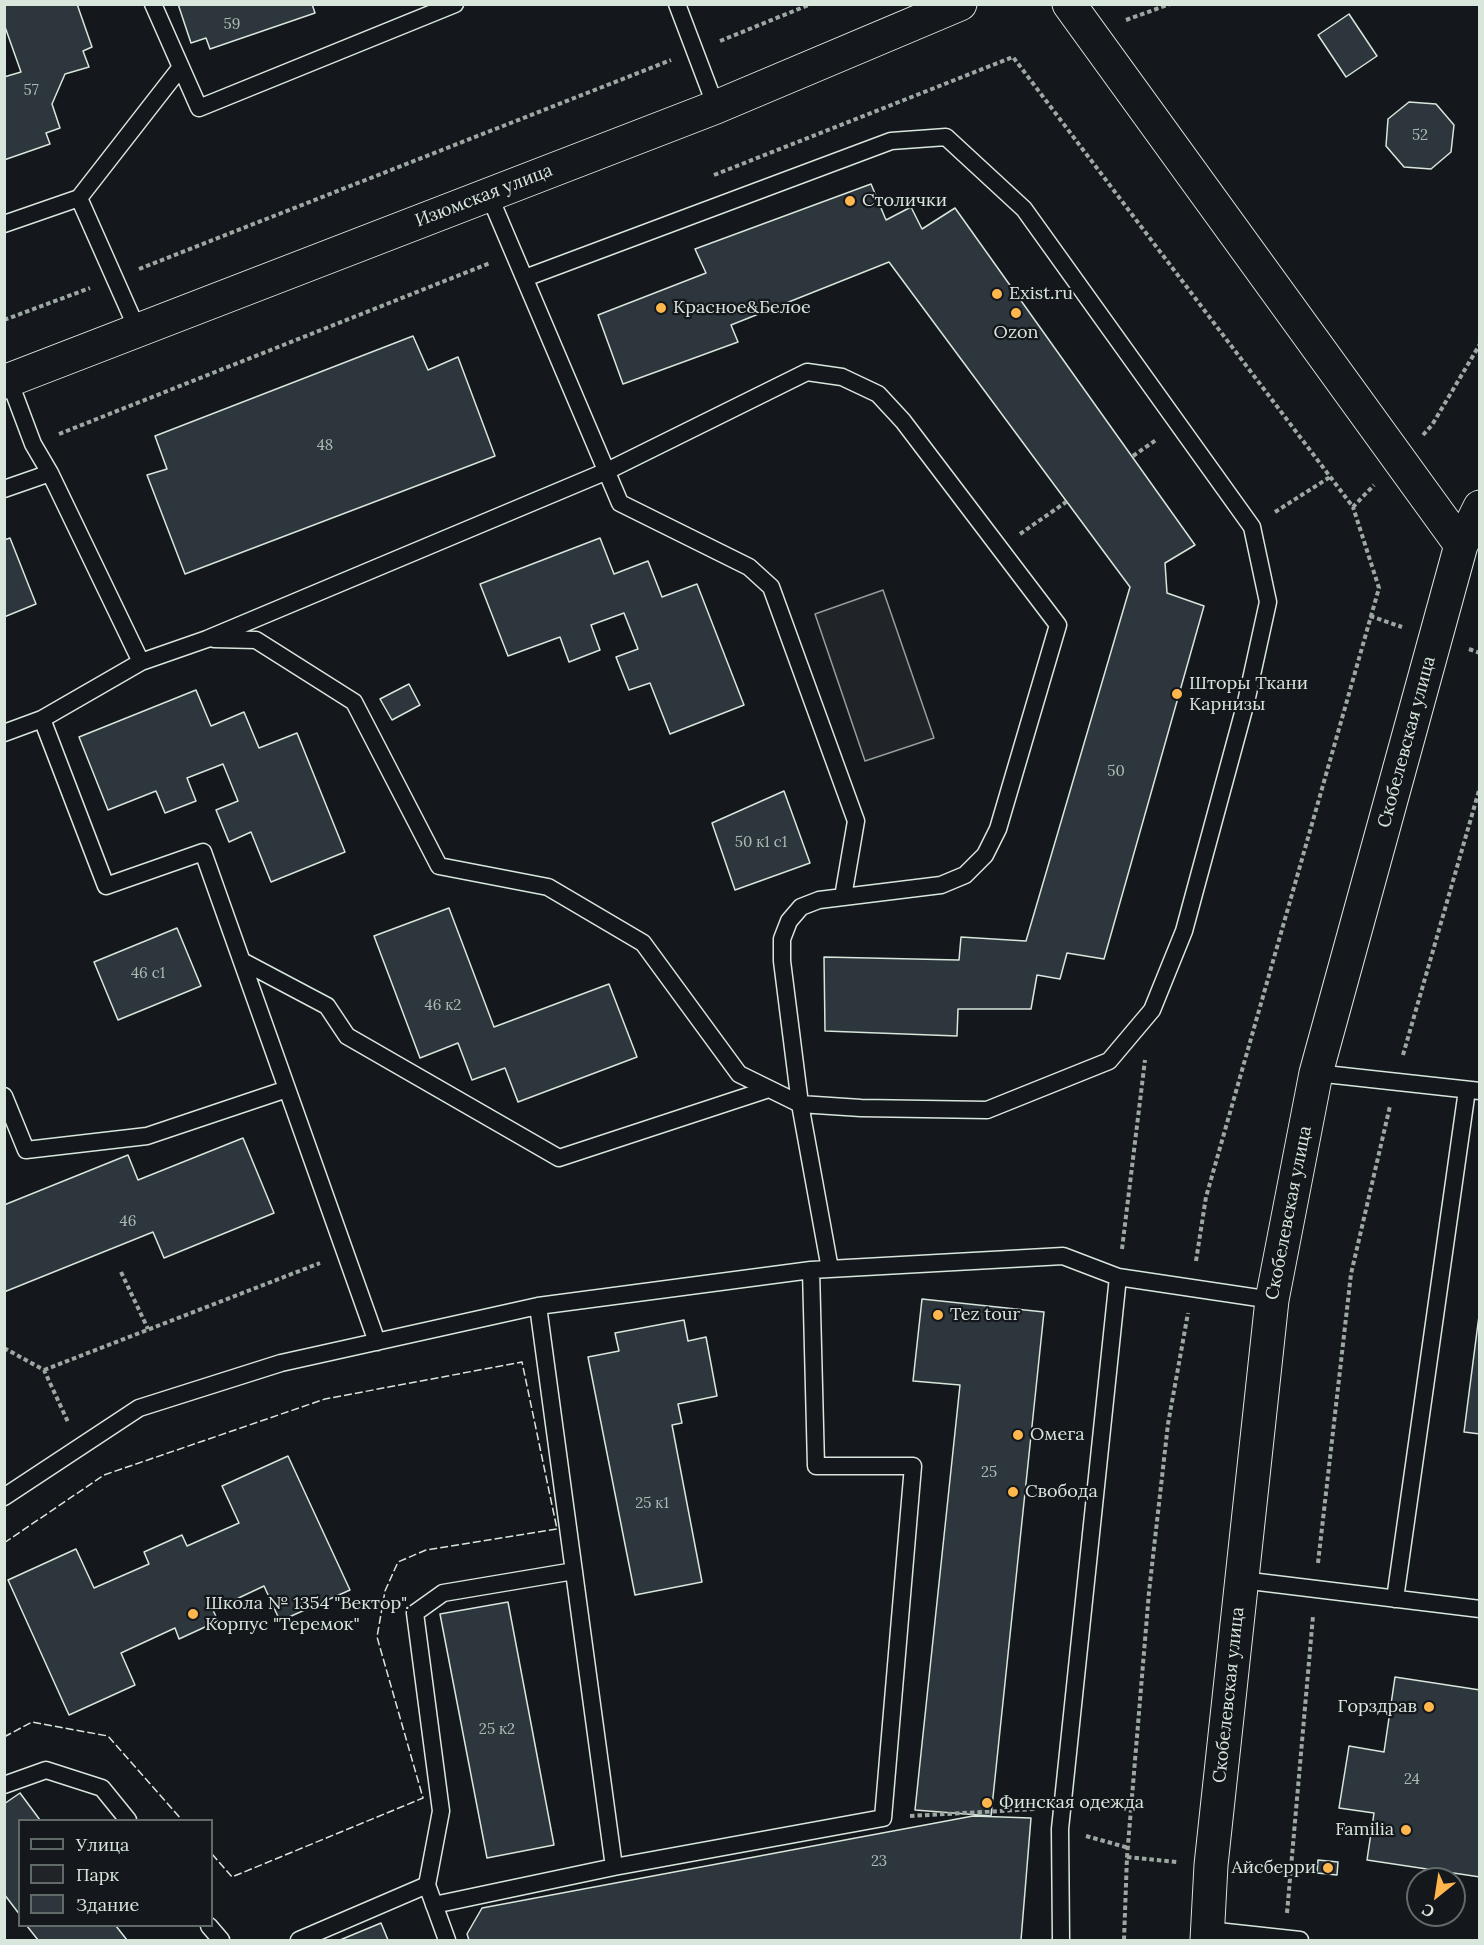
<!DOCTYPE html>
<meta charset="utf-8">
<style>
body{margin:0}
#map{position:relative;width:1484px;height:1945px;overflow:hidden;background:#14181c;font-family:Lora,serif}
canvas{display:block}
.frame{position:absolute;inset:0;border:6px solid #d8e6dc;pointer-events:none}
.legend{position:absolute;left:18px;top:1819px;width:195px;height:108px;box-sizing:border-box;background:#14181c;border:2px solid #626a69;margin:0;padding:8px 10px;list-style:none;font-size:18px;color:#d8e6dc}
.legend li{display:flex;align-items:center;gap:12px;height:30px}
.legend b{width:30px;border:2px solid #626a69}
.north{position:absolute;left:1406px;top:1867px;width:60px;height:60px;box-sizing:border-box;background:#14181c;border:2px solid #626a69;border-radius:50%;rotate:210deg;font-size:16px;font-weight:700;line-height:24px;text-align:center;color:#d8e6dc}
.north::after{content:'';display:block;margin:auto;width:21px;height:27px;background:#ffb74d;clip-path:polygon(50% 0,100% 100%,50% 72%,0 100%)}
</style>
<div id="map">
<canvas width="1484" height="1945"></canvas>
<div class="frame"></div>
<ul class="legend">
<li><b style="height:8px;background:#14181c"></b>Улица</li>
<li><b style="height:16px;background:#202428"></b>Парк</li>
<li><b style="height:16px;background:#2c363c"></b>Здание</li>
</ul>
<div class="north">С</div>
</div>
<script>
const g = document.querySelector('canvas').getContext('2d');
g.lineJoin = 'round';
function paint(path, color) {
  g.fillStyle = color;
  g.fill(path, 'evenodd');
}
function shape(rows) {
  const path = new Path2D();
  for (const r of rows) {
    path.moveTo(r[0], r[1]);
    for (let i = 2; i < r.length; i += 2) path.lineTo(r[i], r[i + 1]);
  }
  return path;
}
function trace(path, color, width, dash) {
  g.strokeStyle = color;
  g.lineWidth = width;
  g.lineCap = dash ? 'butt' : 'round';
  g.setLineDash(dash || []);
  g.stroke(path);
}
function label(font, color, halo, rows, align = 'center') {
  g.font = font + ' Lora,serif';
  g.lineWidth = 4.5;
  g.setLineDash([]);
  g.textBaseline = 'middle';
  g.strokeStyle = halo;
  g.fillStyle = color;
  for (const [text, x, y, turn = 0] of rows) {
    g.save();
    g.translate(x, y);
    g.rotate((+turn || 0) * Math.PI / 180);
    g.textAlign = isNaN(turn) ? turn : align;
    if (halo) g.strokeText(text, 0, 0);
    g.fillText(text, 0, 0);
    g.restore();
  }
}
const green = shape([
 [883,590,934,738,865,761,815,614,883,590]
]);
const building = shape([
 [4,4,77,4,92,47,83,51,89,67,65,74,52,104,60,128,46,133,50,144,4,160,4,77,21,72,4,24,4,4],
 [178,4,312,4,315,13,210,49,206,38,191,43,178,4],
 [1349,14,1377,56,1346,77,1318,35,1349,14],
 [1409,102,1436,104,1454,125,1451,152,1431,169,1404,167,1386,146,1388,119,1409,102],
 [871,184,886,220,911,207,922,229,955,208,1195,545,1165,563,1167,593,1204,606,1104,959,1067,953,1060,979,1037,975,1031,1009,958,1009,957,1036,825,1031,824,957,959,960,961,937,1026,941,1130,587,889,262,731,325,738,342,623,384,598,315,706,273,695,249,871,184],
 [413,336,428,370,458,357,495,456,185,574,147,475,167,469,155,436,413,336],
 [10,538,36,604,4,617,4,540,10,538],
 [600,538,614,574,648,561,662,597,697,584,744,705,670,734,650,683,629,690,616,657,638,649,624,613,591,625,600,650,569,662,560,637,508,656,480,584,600,538],
 [409,684,420,705,392,720,380,699,409,684],
 [196,690,211,726,244,712,259,748,297,733,345,852,271,882,251,832,229,842,216,810,238,801,223,764,187,778,196,801,165,813,156,791,108,810,79,737,196,690],
 [784,791,810,863,735,890,712,823,784,791],
 [449,908,494,1027,609,984,637,1057,518,1102,505,1068,472,1080,458,1043,420,1058,374,936,449,908],
 [177,928,201,986,118,1020,94,962,177,928],
 [243,1138,274,1213,164,1258,153,1232,4,1292,4,1205,128,1155,138,1180,243,1138],
 [922,1299,1044,1312,991,1816,915,1810,960,1385,913,1381,922,1299],
 [1480,1308,1480,1434,1464,1432,1480,1308],
 [684,1320,688,1341,706,1337,717,1396,678,1404,682,1423,672,1425,702,1582,635,1595,588,1357,619,1351,615,1333,684,1320],
 [288,1456,350,1590,280,1621,264,1586,213,1610,218,1621,179,1639,175,1628,121,1653,135,1685,69,1715,8,1580,76,1549,94,1588,149,1564,144,1552,182,1535,187,1546,239,1523,222,1486,288,1456],
 [508,1602,554,1845,487,1858,440,1614,508,1602],
 [1395,1677,1480,1690,1480,1877,1367,1860,1374,1813,1339,1808,1349,1746,1384,1752,1395,1677],
 [20,1793,40,1820,20,1820,20,1915,4,1894,4,1804,20,1793],
 [973,1816,1031,1818,1021,1940,469,1940,467,1934,482,1908,973,1816],
 [1318,1860,1338,1862,1337,1875,1317,1873,1318,1860],
 [381,1923,388,1940,340,1940,381,1923],
 [27,1926,116,1926,127,1940,38,1940,27,1926]
]);
const path = shape([
 [1126,20,1170,4],
 [720,41,811,4],
 [714,175,1013,57,1353,507,1374,485],
 [139,269,671,60],
 [4,320,90,288],
 [59,434,490,263],
 [1423,435,1432,425,1480,344],
 [1133,456,1156,440],
 [1275,512,1330,477],
 [1020,534,1066,502],
 [1370,616,1402,627],
 [1469,649,1480,653],
 [1403,1055,1480,787],
 [1122,1249,1145,1060],
 [1196,1261,1206,1197,1379,588,1353,507],
 [121,1272,148,1329],
 [4,1348,44,1370,68,1422],
 [44,1370,320,1263],
 [1318,1563,1351,1274,1390,1106],
 [910,1816,1035,1809],
 [1086,1836,1129,1848],
 [1127,1857,1177,1862],
 [1245,1868,1292,1873],
 [1287,1913,1313,1616],
 [1124,1940,1127,1857,1149,1592,1168,1424,1188,1313]
]);
const service = shape([
 [153,4,199,108,455,4],
 [677,4,716,107],
 [489,195,620,503,749,567,771,587,856,821,843,897],
 [79,198,181,67],
 [4,224,79,198,138,331],
 [9,380,33,444,50,473,141,662],
 [4,489,50,473],
 [214,639,256,640,354,702,439,866,548,887,643,943,739,1074,800,1104,861,1108,987,1110,1109,1061,1152,1010,1184,931,1246,702,1268,602,1252,527,1024,209,946,137,891,141,525,278],
 [4,733,42,719],
 [242,961,327,1006,347,1036,559,1158,769,1089],
 [1316,1073,1480,1091],
 [4,1096,26,1150,147,1136,287,1089],
 [538,1306,614,1867,883,1818,913,1466,816,1466,811,1270],
 [377,1342,203,852,106,886,42,719,141,662,207,639,607,471,807,372,842,377,878,394,903,421,1058,625,998,829,985,855,965,875,941,885,819,900,801,907,789,921,782,939,782,961,800,1104,830,1269],
 [4,1497,139,1408,281,1363,538,1306,811,1270,1063,1256,1118,1277,1272,1300],
 [1242,1580,1480,1609],
 [1395,1599,1467,1090],
 [4,1785,46,1770,102,1788,128,1820],
 [434,1905,614,1867],
 [209,1926,221,1940],
 [1208,1930,1300,1940],
 [299,1940,427,1885],
 [447,1940,427,1885,441,1811,415,1613,443,1593,574,1571],
 [1061,1940,1060,1829,1118,1277]
]);
const tertiary = shape([
 [1069,4,1461,545],
 [4,382,716,107,960,4],
 [1207,1940,1211,1865,1272,1300,1316,1073,1461,545,1480,507]
]);
const fence = shape([
 [4,1543,104,1475,325,1399,522,1362,557,1529,426,1550,398,1562,385,1591,377,1637,423,1798,232,1877,212,1854],
 [4,1737,32,1722,108,1736,182,1820]
]);
const markers = [
 [850,201,6,"#ffb74d"],
 [997,294,6,"#ffb74d"],
 [661,308,6,"#ffb74d"],
 [1016,313,6,"#ffb74d"],
 [1177,694,6,"#ffb74d"],
 [938,1315,6,"#ffb74d"],
 [1018,1435,6,"#ffb74d"],
 [1013,1492,6,"#ffb74d"],
 [193,1614,6,"#ffb74d"],
 [1429,1707,6,"#ffb74d"],
 [987,1803,6,"#ffb74d"],
 [1406,1830,6,"#ffb74d"],
 [1328,1868,6,"#ffb74d"]
];
const numberNames = [
 ["59",232,25],
 ["57",31,91],
 ["52",1420,136],
 ["48",325,446],
 ["50",1116,772],
 ["50 к1 с1",761,843],
 ["46 с1",148,974],
 ["46 к2",443,1006],
 ["46",128,1222],
 ["25",989,1473],
 ["25 к1",652,1504],
 ["25 к2",497,1730],
 ["24",1412,1780],
 ["23",879,1862]
];
const streetNames = [
 ["Изюмская улица",484,196,-21],
 ["Скобелевская улица",1407,742,-75],
 ["Скобелевская улица",1289,1213,-79],
 ["Скобелевская улица",1229,1695,-84]
];
const poiNames = [
 ["Столички",862,201],
 ["Exist.ru",1009,294],
 ["Красное&Белое",673,308],
 ["Ozon",1016,333,"center"],
 ["Шторы Ткани",1189,684],
 ["Карнизы",1189,705],
 ["Tez tour",950,1315],
 ["Омега",1030,1435],
 ["Свобода",1025,1492],
 ["Школа № 1354 \"Вектор\".",205,1604],
 ["Корпус \"Теремок\"",205,1625],
 ["Горздрав",1417,1707,"right"],
 ["Финская одежда",999,1803],
 ["Familia",1394,1830,"right"],
 ["Айсберри",1316,1868,"right"]
];
paint(green, '#202428');
trace(green, '#939e99', 1.5);
paint(building, '#2c363c');
trace(building, '#d8e6dc', 1.5);
trace(service, '#d8e6dc', 19);
trace(tertiary, '#d8e6dc', 35);
trace(path, '#9da8a2', 4, [4.5, 3]);
trace(service, '#14181c', 16);
trace(tertiary, '#14181c', 33);
trace(fence, '#d8e6dc', 1.5, [8, 3]);
for (const [x, y, r, color] of markers) {
  const dot = new Path2D();
  dot.arc(x, y, r, 0, 2 * Math.PI);
  g.fillStyle = color;
  g.fill(dot);
  trace(dot, '#14181c', 2);
}
label('15px', '#adbab4', null, numberNames);
label('18px', '#d8e6dc', '#14181c', streetNames);
label('18px', '#d8e6dc', '#14181c', poiNames, 'left');
</script>
